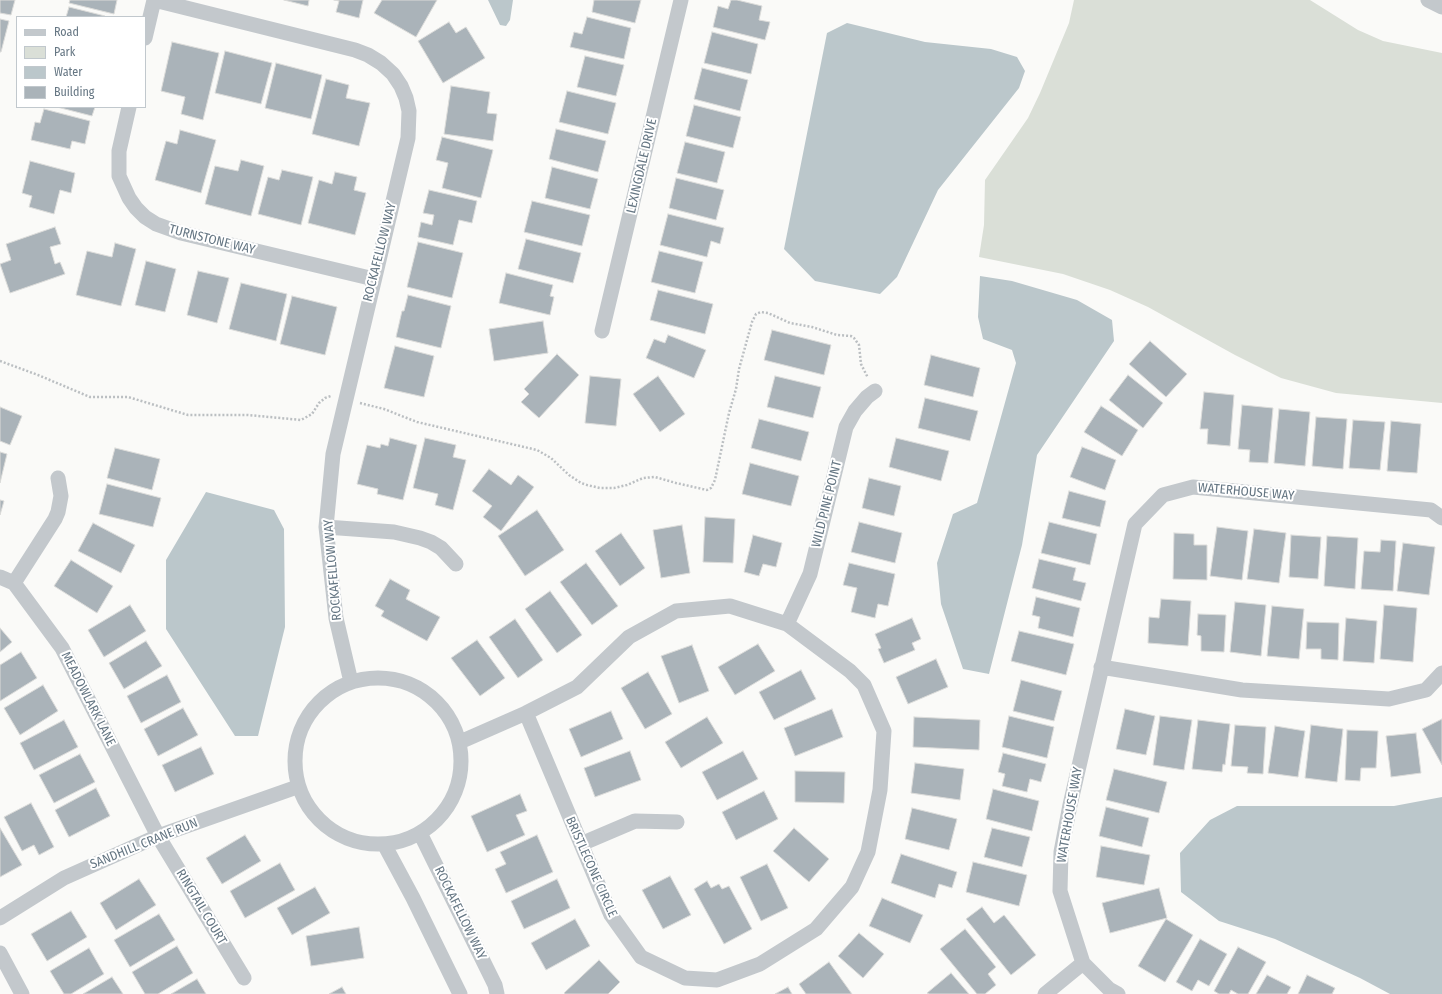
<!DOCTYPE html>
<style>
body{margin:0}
#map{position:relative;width:1442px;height:994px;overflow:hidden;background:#fafaf8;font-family:"Fira Sans Condensed",sans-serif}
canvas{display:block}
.legend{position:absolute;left:16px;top:16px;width:130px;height:92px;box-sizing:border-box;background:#fff;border:1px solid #c1c8cd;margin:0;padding:5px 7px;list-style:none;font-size:12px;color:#657683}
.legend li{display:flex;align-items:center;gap:8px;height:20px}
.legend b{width:20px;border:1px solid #c1c8cd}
</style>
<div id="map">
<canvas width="1442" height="994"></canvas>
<ul class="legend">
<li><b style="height:5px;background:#c3c8cc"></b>Road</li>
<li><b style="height:11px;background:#dadfd7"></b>Park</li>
<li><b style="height:11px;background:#bbc7cb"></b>Water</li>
<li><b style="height:11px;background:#aab3b9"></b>Building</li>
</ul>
</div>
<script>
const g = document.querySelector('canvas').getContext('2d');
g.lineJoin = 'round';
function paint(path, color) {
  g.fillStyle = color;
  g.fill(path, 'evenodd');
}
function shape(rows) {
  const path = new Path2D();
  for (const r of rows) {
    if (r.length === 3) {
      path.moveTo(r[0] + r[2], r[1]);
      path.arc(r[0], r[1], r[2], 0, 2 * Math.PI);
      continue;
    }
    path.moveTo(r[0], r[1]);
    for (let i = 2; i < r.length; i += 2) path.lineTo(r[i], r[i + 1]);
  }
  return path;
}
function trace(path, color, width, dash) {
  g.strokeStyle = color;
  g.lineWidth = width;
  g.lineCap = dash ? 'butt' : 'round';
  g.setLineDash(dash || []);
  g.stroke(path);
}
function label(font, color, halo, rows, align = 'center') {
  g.font = font + ' "Fira Sans Condensed",sans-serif';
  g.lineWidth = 4;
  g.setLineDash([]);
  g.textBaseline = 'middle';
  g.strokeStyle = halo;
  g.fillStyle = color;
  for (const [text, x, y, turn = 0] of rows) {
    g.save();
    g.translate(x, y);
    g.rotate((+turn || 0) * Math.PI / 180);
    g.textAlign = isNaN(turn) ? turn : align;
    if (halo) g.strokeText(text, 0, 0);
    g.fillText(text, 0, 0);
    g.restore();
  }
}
const green = shape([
 [1074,0,1310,0,1358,30,1383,41,1442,53,1442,403,1336,393,1281,378,1235,355,1148,307,1110,290,1063,274,979,257,984,225,985,180,1028,118,1040,93,1069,23]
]);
const water = shape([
 [488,0,513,0,510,20,506,26,500,25],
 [847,23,925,42,991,49,1017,57,1025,71,1019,88,938,190,897,277,880,294,815,281,784,249,827,33],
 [980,276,1012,281,1077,300,1112,320,1114,341,1037,455,1022,545,989,674,963,669,941,604,937,563,953,514,977,503,1016,363,1012,350,983,339,978,317],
 [206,492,274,510,284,529,285,627,258,736,235,736,166,629,166,560],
 [1442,797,1442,994,1390,994,1360,978,1275,939,1219,921,1181,892,1180,853,1210,820,1237,806,1394,806]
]);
const building = shape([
 [0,0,15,0,11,15,0,13,0,0],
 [70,0,117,0,114,14,69,3,70,0],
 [284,0,309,0,308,6,284,0],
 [334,0,363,0,359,18,336,12,339,1,334,0],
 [382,0,437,0,416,37,374,13,382,0],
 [594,0,641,0,635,23,592,12,594,0],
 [731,0,737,0,762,6,759,20,770,22,765,40,713,27,718,6,728,9,731,0],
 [69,7,105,16,104,17,66,17,69,7],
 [587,17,631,28,624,59,570,47,574,32,582,34,587,17],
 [0,19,9,21,1,52,0,52,0,19],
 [449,22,456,33,466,27,485,58,443,83,418,41,449,22],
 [712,32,758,44,751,74,704,63,712,32],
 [172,42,219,53,203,120,181,114,185,97,161,91,172,42],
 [225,51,272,63,261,104,215,93,225,51],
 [585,56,624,65,616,96,577,87,585,56],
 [276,63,322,75,311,119,265,108,276,63],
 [702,68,748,80,740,111,694,99,702,68],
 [326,79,349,85,346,98,370,103,359,146,312,134,326,79],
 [451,86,490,92,487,113,497,114,493,141,444,134,451,86],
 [567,91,616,103,608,134,559,122,567,91],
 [694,105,741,117,733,148,686,136,694,105],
 [57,107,95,107,92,116,57,107],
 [44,109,90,121,85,144,72,141,70,149,31,140,35,122,40,123,44,109],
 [556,129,606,141,598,172,549,159,556,129],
 [180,130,216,140,201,193,155,180,166,141,177,144,180,130],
 [442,137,493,150,481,198,442,188,448,163,436,160,442,137],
 [685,142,725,152,717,183,677,173,685,142],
 [241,160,264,166,251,216,205,204,215,166,238,171,241,160],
 [30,161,75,173,71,193,60,190,54,214,29,207,32,196,22,193,30,161],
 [552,167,598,179,590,209,545,198,552,167],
 [282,170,313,177,301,225,258,214,268,177,279,180,282,170],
 [335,172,357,177,354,190,366,193,355,235,308,223,319,180,332,184,335,172],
 [676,178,724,190,716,220,669,208,676,178],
 [429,190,477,201,472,223,459,220,453,245,418,237,421,222,432,225,434,215,423,213,429,190],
 [532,201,590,215,582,246,524,232,532,201],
 [668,214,724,228,720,244,711,241,707,257,660,245,668,214],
 [55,227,61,244,50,247,55,264,60,262,65,274,10,293,0,264,11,260,6,244,55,227],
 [526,239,581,253,573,283,518,269,526,239],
 [418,242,463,253,452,298,407,287,418,242],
 [115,243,136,249,121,306,76,295,87,251,112,257,115,243],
 [659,251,703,262,695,293,651,282,659,251],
 [146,261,176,269,165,312,135,305,146,261],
 [198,271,229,278,217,323,187,315,198,271],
 [506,273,553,285,550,296,554,297,550,315,499,303,506,273],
 [241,283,287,294,276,341,229,329,241,283],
 [658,290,713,304,705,334,650,320,658,290],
 [408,295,451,306,441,348,396,337,402,311,404,311,408,295],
 [292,296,337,307,325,355,280,344,292,296],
 [543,321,548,353,494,361,489,329,543,321],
 [772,330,831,345,824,375,764,360,772,330],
 [668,335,706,350,694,378,646,358,654,339,665,343,668,335],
 [1150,341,1187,374,1166,397,1129,364,1150,341],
 [395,346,434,356,424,397,384,388,395,346],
 [557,354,579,375,539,418,521,402,529,394,524,389,557,354],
 [931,355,980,368,973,397,924,385,931,355],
 [1128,375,1163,403,1143,428,1109,400,1128,375],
 [590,376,621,379,616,426,585,423,590,376],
 [658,376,685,414,660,432,633,394,658,376],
 [775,376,821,387,813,418,767,407,775,376],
 [1204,392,1234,395,1230,446,1207,444,1208,429,1200,429,1204,392],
 [925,398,978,411,970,441,918,428,925,398],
 [1242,405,1273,408,1268,463,1249,462,1250,450,1238,449,1242,405],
 [1101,406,1138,430,1122,456,1084,432,1101,406],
 [0,407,22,416,10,445,0,441,0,407],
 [1279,409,1310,412,1305,466,1274,463,1279,409],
 [1316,417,1347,419,1343,469,1312,466,1316,417],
 [759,419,809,432,801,461,751,448,759,419],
 [1353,420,1385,422,1380,470,1349,468,1353,420],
 [1391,421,1421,424,1417,473,1387,471,1391,421],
 [390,438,417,445,403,500,377,494,378,489,357,484,367,445,380,448,381,444,388,446,390,438],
 [425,438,456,445,453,457,466,460,453,510,435,505,438,494,413,488,425,438],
 [896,438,949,451,941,481,889,467,896,438],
 [1082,447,1116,460,1105,490,1070,477,1082,447],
 [115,448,160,459,152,490,107,478,115,448],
 [0,452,7,454,0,483,0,452],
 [750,463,799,476,791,506,742,494,750,463],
 [489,469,511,485,518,475,534,487,501,531,483,517,492,506,472,491,489,469],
 [869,478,901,486,894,516,862,508,869,478],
 [107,484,161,498,153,527,99,514,107,484],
 [1069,491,1106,501,1100,527,1062,518,1069,491],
 [0,500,4,501,0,515,0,500],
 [537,510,564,550,525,576,498,536,537,510],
 [705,517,735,519,733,563,703,562,705,517],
 [859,522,902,533,895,563,851,552,859,522],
 [1049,522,1097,534,1090,565,1041,553,1049,522],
 [93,523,135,545,121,573,78,551,93,523],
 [682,525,690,573,661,578,653,530,682,525],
 [1217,527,1248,531,1242,580,1210,576,1217,527],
 [1254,529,1286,533,1279,583,1247,579,1254,529],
 [621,533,645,568,620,586,595,551,621,533],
 [1174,533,1194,534,1194,545,1207,545,1207,580,1173,579,1174,533],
 [753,535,782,543,776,567,763,564,759,576,744,572,753,535],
 [1291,535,1321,537,1318,579,1289,577,1291,535],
 [1327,536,1358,538,1355,589,1324,586,1327,536],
 [1381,540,1396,541,1393,591,1361,589,1364,551,1380,552,1381,540],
 [1403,543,1435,547,1429,595,1397,591,1403,543],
 [1039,559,1076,568,1073,580,1086,583,1081,601,1032,588,1039,559],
 [71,560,113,586,97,613,54,586,71,560],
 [586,563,618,606,592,625,560,582,586,563],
 [849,563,895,574,888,606,878,604,875,618,851,612,857,588,843,585,849,563],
 [390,579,410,590,406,599,440,617,427,641,381,616,384,611,375,606,390,579],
 [550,591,582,635,557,653,525,609,550,591],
 [1036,597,1080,608,1073,637,1038,628,1040,617,1032,615,1036,597],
 [1161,599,1191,601,1188,646,1148,643,1149,617,1159,618,1161,599],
 [1235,602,1266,605,1261,656,1230,652,1235,602],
 [130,605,146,631,104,657,88,630,130,605],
 [1384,605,1417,608,1413,662,1380,659,1384,605],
 [1272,606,1304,609,1299,659,1267,656,1272,606],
 [1198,614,1226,615,1224,652,1201,651,1201,636,1197,635,1198,614],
 [912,618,921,639,912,643,915,650,884,663,878,649,881,648,875,634,912,618],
 [1346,618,1377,621,1374,663,1343,661,1346,618],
 [515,619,543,660,518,678,489,637,515,619],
 [1307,622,1339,623,1338,660,1321,659,1321,649,1306,649,1307,622],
 [0,628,12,642,0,652,0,628],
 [1019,631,1074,644,1066,675,1011,661,1019,631],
 [477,640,505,678,480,696,451,658,477,640],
 [146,641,162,666,124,689,109,663,146,641],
 [758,644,775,671,735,695,718,667,758,644],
 [692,645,709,691,679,703,661,656,692,645],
 [21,652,37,678,0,701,0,665,21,652],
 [936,659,948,687,908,704,896,677,936,659],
 [801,670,816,699,774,720,759,692,801,670],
 [648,672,672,714,645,729,621,688,648,672],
 [167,675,181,702,141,723,127,696,167,675],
 [1021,680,1062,691,1054,721,1013,711,1021,680],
 [43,685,58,711,20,735,4,708,43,685],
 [183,708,198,735,158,756,144,729,183,708],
 [832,709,843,737,795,756,784,728,832,709],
 [1125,709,1155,716,1146,755,1116,749,1125,709],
 [611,711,623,739,581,757,569,729,611,711],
 [1009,716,1054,727,1047,758,1002,747,1009,716],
 [1160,716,1192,720,1184,770,1153,765,1160,716],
 [707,717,723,743,681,768,665,742,707,717],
 [914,717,980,720,979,750,913,747,914,717],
 [1442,719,1442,765,1422,729,1442,719],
 [64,720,78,747,34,770,20,743,64,720],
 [1198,720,1230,724,1225,765,1223,764,1222,772,1192,769,1198,720],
 [1235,725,1266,727,1263,774,1247,773,1248,767,1231,766,1235,725],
 [1311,725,1343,729,1337,782,1305,778,1311,725],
 [1275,726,1305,731,1298,777,1268,773,1275,726],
 [1347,730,1378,731,1376,768,1361,768,1360,781,1345,780,1347,730],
 [1416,733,1421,773,1391,777,1386,736,1416,733],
 [201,747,214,774,175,792,162,765,201,747],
 [630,751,641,780,595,797,584,768,630,751],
 [743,751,758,779,717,800,702,772,743,751],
 [1003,753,1046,764,1041,782,1030,779,1027,792,1002,786,1005,774,998,772,1003,753],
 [80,754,95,782,54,803,39,775,80,754],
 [915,763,964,769,960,800,911,793,915,763],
 [1114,769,1167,782,1159,813,1106,800,1114,769],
 [795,771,845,772,844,803,795,802,795,771],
 [96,788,110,816,69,837,55,810,96,788],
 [993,789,1039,801,1032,831,986,819,993,789],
 [764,791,778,819,736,840,722,812,764,791],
 [520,794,527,811,516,815,525,835,487,852,471,816,520,794],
 [31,803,54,847,39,855,34,845,22,851,4,817,31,803],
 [1106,807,1149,818,1142,847,1099,836,1106,807],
 [912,808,957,819,949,850,905,839,912,808],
 [0,828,22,865,0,877,0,828],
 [794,828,829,859,809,882,773,851,794,828],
 [992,828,1030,837,1022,867,984,857,992,828],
 [245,835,261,861,222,884,206,858,245,835],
 [537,835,553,872,506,893,495,869,506,864,500,852,537,835],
 [1101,846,1150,855,1144,885,1096,877,1101,846],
 [901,854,957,872,952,888,939,884,935,898,891,883,901,854],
 [973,862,1027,875,1019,906,966,892,973,862],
 [280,863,295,890,245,918,230,891,280,863],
 [767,864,788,908,761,921,740,877,767,864],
 [670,876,691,915,663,929,642,890,670,876],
 [139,879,156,905,116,930,100,903,139,879],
 [557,879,570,908,524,929,511,901,557,879],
 [707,881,711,888,719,884,722,889,729,886,752,929,724,944,694,889,707,881],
 [315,887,330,913,292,935,277,908,315,887],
 [1159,888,1167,918,1110,933,1102,903,1159,888],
 [882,898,923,915,910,943,869,926,882,898],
 [982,907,994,923,1004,915,1036,955,1011,975,966,919,982,907],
 [71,911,87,937,47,961,31,934,71,911],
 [159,914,175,940,130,967,114,940,159,914],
 [575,919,590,946,546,970,531,943,575,919],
 [1166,919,1193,935,1165,982,1138,966,1166,919],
 [359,927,364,958,311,966,306,936,359,927],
 [965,929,996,967,988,974,996,985,985,994,977,994,940,949,965,929],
 [859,933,884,954,863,978,838,956,859,933],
 [1200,939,1227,954,1209,986,1198,980,1192,991,1176,982,1200,939],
 [177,946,193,973,158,994,145,994,132,972,177,946],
 [1238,947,1266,962,1248,994,1238,994,1231,990,1229,994,1219,994,1214,991,1238,947],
 [89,948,104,974,71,994,64,994,50,971,89,948],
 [599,960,620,982,608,994,565,994,564,993,599,960],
 [829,962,852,994,806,994,799,984,829,962],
 [951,973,969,994,929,994,927,993,951,973],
 [1267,975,1291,987,1287,994,1256,994,1267,975],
 [1307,975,1335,988,1332,994,1298,994,1307,975],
 [112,977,123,994,83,994,112,977],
 [197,979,206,994,171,994,197,979],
 [342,987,346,994,329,994,342,987],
 [788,987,792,994,775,994,788,987]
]);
const path = shape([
 [0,361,38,375,90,397,128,397,188,415,248,415,301,420,312,414,319,403,325,398,331,396],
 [360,403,384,409,417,422,537,450,551,458,569,475,581,483,587,485,600,488,614,488,627,485,643,478,655,477,676,483,707,490,711,488,715,480,729,413,736,389,739,369,752,322,756,314,761,312,768,313,790,323,812,327,837,335,851,336,854,338,859,345,861,364,868,378]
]);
const minor = shape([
 [154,0,355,50,368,55,381,63,393,74,401,86,406,98,409,111,408,138,333,454,326,527,336,618,351,682],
 [1428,0,1442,7],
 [145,38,154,0],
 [129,107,119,151,119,176,129,198,136,208,145,217,156,224,181,233,374,279],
 [602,331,681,0],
 [326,527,394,532,420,538,431,542,441,548,456,564],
 [0,577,14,583,62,648,158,836,244,978],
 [14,583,55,519,58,512,61,496,58,478],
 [787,624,810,574,846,427,855,411,867,397,875,391],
 [1101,667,1242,690,1389,699,1426,690,1442,673],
 [378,761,83],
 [460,742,526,713,577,687,629,637,676,611,730,606,787,624,850,671,864,685,884,731,880,790,868,852,852,887,816,929,760,964,717,980,685,978,641,957,611,915,526,713],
 [420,833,495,985,497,994],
 [384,844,413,898,460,994],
 [581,844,635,821,677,822],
 [0,918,64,878,158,836,297,787],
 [0,953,22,994],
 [1045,994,1083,963],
 [1118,994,1109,989,1083,963,1060,891,1061,852,1070,805,1135,524,1163,495,1193,487,1431,510,1442,518]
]);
const streetNames = [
 ["LEXINGDALE DRIVE",642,166,-77],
 ["TURNSTONE WAY",212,240,14],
 ["ROCKAFELLOW WAY",380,252,-76],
 ["WATERHOUSE WAY",1246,492,5],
 ["WILD PINE POINT",827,504,-76],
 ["ROCKAFELLOW WAY",333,570,-95],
 ["MEADOWLARK LANE",88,699,63],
 ["WATERHOUSE WAY",1070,815,-80],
 ["SANDHILL CRANE RUN",144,844,-22],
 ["BRISTLECONE CIRCLE",591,867,66],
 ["RINGTAIL COURT",201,907,59],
 ["ROCKAFELLOW WAY",460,913,64]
];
paint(green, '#dadfd7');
paint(water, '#bbc7cb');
paint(building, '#aab3b9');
trace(building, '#dcdcda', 1);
trace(path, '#bbbfc2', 2.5, [2, 2]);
trace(minor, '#c3c8cc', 15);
label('13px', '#657683', '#fff', streetNames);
</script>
